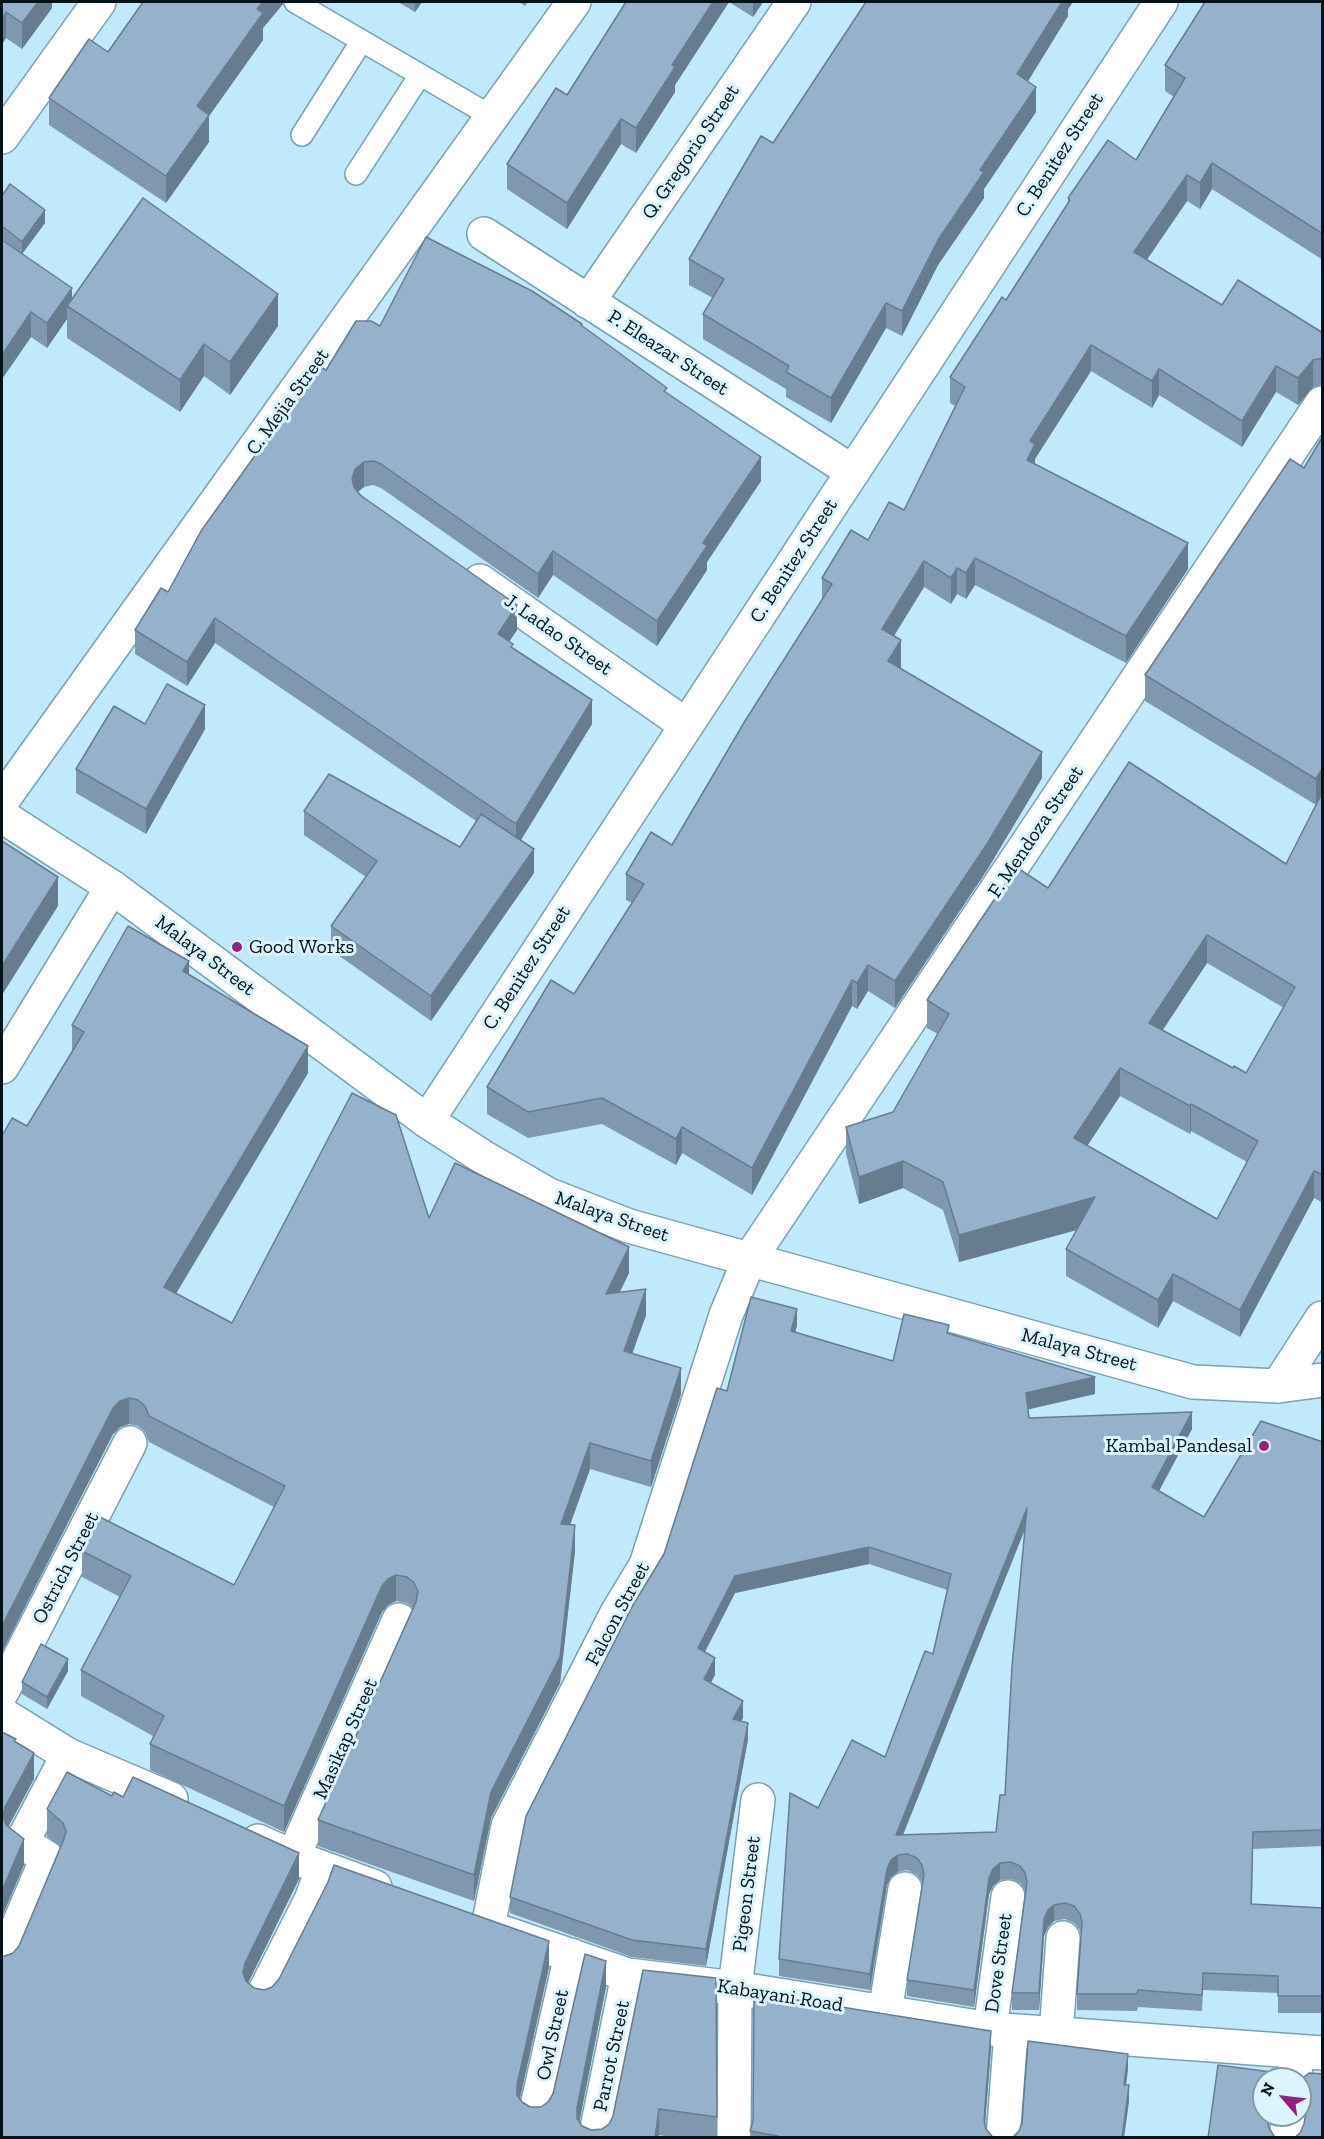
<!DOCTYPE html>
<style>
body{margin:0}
#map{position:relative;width:1324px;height:2139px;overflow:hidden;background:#c0eafb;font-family:"Zilla Slab",serif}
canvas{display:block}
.frame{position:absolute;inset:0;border:3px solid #041319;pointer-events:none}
.north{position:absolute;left:1252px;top:2067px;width:60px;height:60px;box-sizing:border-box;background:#dbf4fe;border:2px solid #859aa2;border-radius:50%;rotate:298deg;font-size:16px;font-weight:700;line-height:24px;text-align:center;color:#041319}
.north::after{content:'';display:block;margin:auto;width:21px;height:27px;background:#942180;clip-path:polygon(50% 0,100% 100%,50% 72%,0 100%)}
</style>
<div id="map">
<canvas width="1324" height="2139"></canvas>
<div class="frame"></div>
<div class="north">N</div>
</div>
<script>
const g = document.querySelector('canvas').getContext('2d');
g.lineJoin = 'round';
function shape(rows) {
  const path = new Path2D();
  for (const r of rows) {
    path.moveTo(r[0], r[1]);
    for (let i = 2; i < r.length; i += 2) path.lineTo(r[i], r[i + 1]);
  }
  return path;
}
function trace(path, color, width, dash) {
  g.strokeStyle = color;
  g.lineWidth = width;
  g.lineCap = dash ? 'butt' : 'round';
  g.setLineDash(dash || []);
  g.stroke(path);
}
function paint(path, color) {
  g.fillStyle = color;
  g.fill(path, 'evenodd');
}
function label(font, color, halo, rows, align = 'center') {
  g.font = font + ' "Zilla Slab",serif';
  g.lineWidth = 6;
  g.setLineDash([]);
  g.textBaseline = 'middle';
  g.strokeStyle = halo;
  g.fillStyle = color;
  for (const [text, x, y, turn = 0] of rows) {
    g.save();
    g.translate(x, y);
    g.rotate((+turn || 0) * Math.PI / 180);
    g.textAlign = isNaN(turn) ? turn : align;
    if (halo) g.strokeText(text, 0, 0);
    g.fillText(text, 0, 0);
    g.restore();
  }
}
const lane = shape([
 [295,2,491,116],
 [302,135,361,42],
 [356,174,420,75]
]);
const street = shape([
 [2,137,99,2],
 [484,234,853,472],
 [588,302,794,2],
 [480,581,686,725],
 [2,801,574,2],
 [2,1067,112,887],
 [427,1121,1161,2],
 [1278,1386,1322,1318],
 [2,1692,130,1443],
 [2,1714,68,1755,171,1799],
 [258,1841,293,1857,375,1887],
 [293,1857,399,1620],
 [488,1927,508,1826,617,1613,646,1565,726,1315,749,1260,1322,403],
 [505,1933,628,1975,735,1988,990,2029,1322,2053],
 [2,1964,47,1858,22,1842,68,1755],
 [262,1997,311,1900,323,1868],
 [885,2012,905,1889],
 [990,2029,1008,1897],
 [1056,2034,1063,1938],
 [1294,2079,1298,2051],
 [535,2115,571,1955],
 [595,2138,628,1975],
 [734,2138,735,1988,758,1800],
 [1003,2138,1011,2032],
 [1286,2138,1289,2115]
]);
const secondary = shape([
 [2,816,112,887,427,1121,483,1157,549,1195,629,1226,1193,1382,1278,1386,1322,1380]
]);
const wall = shape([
 [2,2,52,2,52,8,22,49,6,38],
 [398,2,422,2,415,12],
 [519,2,528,2,525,6],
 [626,2,763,2,753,17,729,2,675,85,675,92,636,153,621,144,567,229,507,189,507,164,567,95],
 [866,2,1073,2,1068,9,1068,16,1028,81,1036,112,984,189,984,198,938,265,902,336,886,328,831,423,786,397,786,389,703,339,703,314,713,298,689,285,689,259,773,143],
 [1323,2,1323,260,1212,189,1200,209,1187,201,1147,260,1222,305,1323,333,1323,385,1313,387,1298,405,1276,392,1242,447,1159,395,1152,408,1091,371,1035,459,1035,464,1188,569,1126,663,975,585,966,599,957,594,951,604,924,587,894,636,901,667,900,668,1042,778,987,870,895,1008,868,991,857,1009,852,1006,752,1195,682,1153,676,1165,602,1124,528,1138,487,1114,487,1087,574,994,632,903,626,900,626,874,672,845,822,599,822,578,904,510,955,406,950,403,950,377,1006,300,1068,203,1068,198,1136,160,1174,97,1165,91,1165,65],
 [283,4,263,28,263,40,209,116,209,142,166,203,49,125,49,98],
 [2,196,45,223,22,254,72,299,278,326,230,395,204,376,180,412,67,338,67,319,47,348,31,337,2,379,2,240,16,250,2,239],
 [380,326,582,326,667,393,761,481,707,562,707,570,657,646,553,575,538,598,381,488,373,485,364,487,358,492,517,630,509,642,513,649,592,724,521,840,534,873,431,1021,331,950,331,926,366,877,304,835,304,811,460,847,476,821,215,643,187,686,135,654,135,630,168,592,326,370],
 [1323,436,1323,793,1320,797,1323,798,1323,1203,1314,1198,1240,1337,1173,1301,1158,1328,1066,1276,1066,1249,1077,1230,959,1262,943,1210,903,1188,859,1204,846,1154,846,1127,893,1112,938,1034,927,1028,927,1000,1048,888,1286,864,1316,805,1145,701,1145,675,1304,468],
 [1207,963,1284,1008,1246,1073,1233,1068,1163,1030],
 [1120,1096,1190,1134,1191,1131,1247,1162,1217,1219,1087,1146],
 [145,724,205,729,146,834,76,793,76,769],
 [189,975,308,1073,176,1294,232,1323,429,1218,629,1273,620,1292,646,1315,632,1353,681,1394,651,1487,590,1469,570,1525,575,1551,560,1683,491,1818,474,1901,318,1846,318,1820,413,1608,407,1603,396,1601,388,1605,382,1612,284,1832,150,1770,150,1744,153,1736,81,1696,81,1670,120,1597,82,1577,82,1551,234,1585,274,1507,149,1442,145,1432,138,1426,129,1424,120,1427,113,1434,2,1652,2,1136,27,1126,72,1051,72,1025],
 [797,1325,795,1333,893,1361,949,1334,1095,1394,1028,1409,1029,1418,1192,1429,1159,1491,1204,1517,1323,1442,1323,1846,1253,1849,1252,1904,1323,1908,1323,2013,1278,2013,1278,1993,1203,1990,1202,2011,1138,2007,1137,2011,1077,2010,1077,1994,1081,1934,1080,1930,1074,1923,1065,1919,1054,1921,1048,1927,1044,1936,1039,2010,1012,2010,1012,1993,1025,1891,1020,1883,1011,1879,1000,1880,993,1886,989,1894,974,2007,907,1996,907,1980,922,1882,917,1875,907,1870,898,1872,891,1877,887,1885,870,1990,779,1976,779,1959,818,1808,885,1757,933,1654,947,1590,869,1564,735,1593,705,1652,715,1675,710,1683,743,1718,741,1721,748,1739,706,1966,632,1957,510,1913,510,1897,664,1554,727,1391],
 [1025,1529,1005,1795,996,1832,903,1835],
 [68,1671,47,1709,22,1694,22,1682],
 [112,1796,123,1797,299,1879,248,1983,254,1988,264,1990,549,1967,520,2098,522,2102,530,2107,541,2107,548,2102,606,1987,579,2121,582,2126,591,2130,602,2129,609,2124,716,1978,717,2138,674,2138,659,2135,659,2138,2,2138,5,1956,13,1953,19,1946,61,1847,47,1836,47,1809],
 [991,2048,985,2125,986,2129,992,2136,995,2138,750,2138,750,2131],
 [1323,2074,1323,2138,1300,2133,1304,2124,1306,2110,1306,2107,1300,2100,1300,2080]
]);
const shadedWall = shape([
 [38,2,52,2,52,8,22,49,22,23],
 [263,2,283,2,283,4,263,28,263,40,209,116,209,142,166,203,166,176,197,106,257,9],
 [415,2,422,2,415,12],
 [713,2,729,2,675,85,675,92,636,153,636,128,672,65],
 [753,2,763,2,753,17],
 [1062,2,1073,2,1068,9,1068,16,1017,99,1017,74],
 [6,12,6,38,2,45,2,19],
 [1036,87,1036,112,984,189,984,198,938,265,902,336,902,311,938,240,980,170],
 [621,119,621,144,567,229,567,203],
 [1212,163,1212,189,1200,209,1200,183],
 [1187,175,1187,201,1134,278,1134,252],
 [45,210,45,223,22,254,22,242],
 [72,288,72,309,67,306,67,319,47,348,47,323],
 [278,294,278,326,230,395,230,362],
 [886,303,886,328,831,423,831,398],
 [31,312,31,337,2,379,2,355],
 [204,344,204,376,180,412,180,380],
 [1091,345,1091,371,1035,459,1035,470,1027,460,1030,441],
 [1313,360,1313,387,1298,405,1298,378],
 [1276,366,1276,392,1242,447,1242,421],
 [1159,369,1159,395,1152,408,1152,381],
 [761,457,761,481,707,562,707,570,657,646,657,621,703,543],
 [364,462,364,487,355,494,352,479,355,469],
 [1188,543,1188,569,1126,663,1126,636],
 [553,551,553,575,538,598,538,574],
 [975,558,975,585,966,599,966,573],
 [924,561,924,587,882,655,882,629],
 [957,568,957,594,951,604,951,578],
 [517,605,517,630,498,658,498,634],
 [215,618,215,643,187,686,187,662],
 [901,640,901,667,888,687,888,661],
 [592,700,592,724,516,848,516,824],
 [205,705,205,729,146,834,146,809],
 [1042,752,1042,778,987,870,895,1008,895,981],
 [1323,767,1323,793,1316,805,1316,779],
 [534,849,534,873,431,1021,431,996],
 [58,877,58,906,2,995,2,966],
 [1207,935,1207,963,1149,1050,1149,1023],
 [189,961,189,987,183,971],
 [868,965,868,991,857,1009,857,983],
 [852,980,852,1006,752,1195,752,1168],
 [308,1046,308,1073,164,1313,164,1287],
 [1120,1068,1120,1096,1074,1166,1074,1138],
 [1191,1104,1191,1131,1190,1134,1190,1106],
 [682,1127,682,1153,676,1165,676,1139],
 [903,1161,903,1188,859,1204,859,1177],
 [1314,1171,1314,1198,1240,1337,1240,1310],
 [1095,1197,1095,1225,959,1262,959,1235],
 [629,1247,629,1273,606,1320,606,1294],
 [1173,1274,1173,1301,1158,1328,1158,1300],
 [646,1289,646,1315,624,1377,624,1351],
 [797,1309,797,1325,791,1348,791,1331],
 [681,1368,681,1394,651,1487,651,1461],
 [1095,1377,1095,1394,1026,1410,1026,1393],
 [129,1398,129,1424,120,1427,113,1434,2,1652,2,1626,113,1408,120,1401],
 [1192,1412,1192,1429,1152,1504,1152,1487],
 [590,1443,590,1469,561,1550,561,1524],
 [1027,1508,1027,1524,896,1852,896,1835],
 [575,1525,575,1551,560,1683,491,1818,474,1901,474,1875,491,1792],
 [869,1547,869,1564,735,1593,698,1665,698,1648,735,1576],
 [396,1575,396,1601,388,1605,382,1612,284,1832,284,1806,382,1586,388,1579],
 [715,1658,715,1675,704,1696,704,1679],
 [68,1659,68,1671,47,1709,47,1697],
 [743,1701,743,1718,733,1736,733,1719],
 [748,1723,748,1739,706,1966,706,1949],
 [34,1753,34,1779,5,1833,3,1816,5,1807],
 [24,1839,24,1865,2,1917,2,1891],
 [299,1853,299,1879,245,1989,243,1973,245,1963],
 [898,1855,898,1872,891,1877,887,1885,870,1990,870,1974,887,1869,891,1860],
 [1000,1863,1000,1880,993,1886,989,1894,974,2007,974,1990,989,1878,993,1869],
 [1054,1905,1054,1921,1048,1927,1044,1936,1039,2010,1039,1993,1044,1919,1048,1910],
 [549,1941,549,1967,517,2111,517,2085],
 [606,1961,606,1987,577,2134,577,2108],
 [991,2031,991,2048,984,2137,984,2120],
 [1128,2054,1128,2070,1124,2101,1124,2085],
 [1129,2085,1129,2102,1124,2138,1122,2138],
 [659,2109,659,2138,655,2138],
 [1268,2115,1270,2115,1267,2136]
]);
const building = shape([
 [2,2,38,2,22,23,6,12,2,19,2,2],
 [143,2,263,2,257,9,263,13,197,106,209,115,166,176,49,98,89,39,108,52,143,2],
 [626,2,713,2,672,65,675,67,636,128,621,119,567,203,507,164,556,88,567,95,626,2],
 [866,2,1062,2,1017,74,1036,87,980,170,984,172,938,240,902,311,886,303,831,398,786,372,789,366,703,314,724,279,689,259,761,136,773,143,866,2],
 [1205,2,1323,2,1323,234,1212,163,1200,183,1187,175,1134,252,1222,305,1238,280,1323,333,1323,358,1313,360,1298,378,1276,366,1242,421,1159,369,1152,381,1091,345,1030,441,1035,444,1027,460,1188,543,1126,636,975,558,966,573,957,568,951,578,924,561,882,629,901,640,888,661,1042,752,987,844,895,981,868,965,857,983,852,980,752,1168,682,1127,676,1139,602,1098,528,1112,487,1087,551,980,574,994,644,884,626,874,651,832,672,845,745,721,832,584,822,578,851,530,868,540,889,502,904,510,965,387,950,377,1002,297,1006,300,1070,200,1068,198,1108,140,1136,160,1185,78,1165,65,1205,2],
 [10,184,45,210,22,242,2,226,2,196,10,184],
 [143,198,278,294,230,362,204,344,180,380,67,306,143,198],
 [426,237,532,291,582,324,581,325,667,388,664,391,761,457,703,543,707,546,657,621,553,551,538,574,381,464,373,461,364,462,355,469,352,479,354,487,360,495,517,605,498,634,513,644,511,647,592,700,516,824,215,618,187,662,135,630,161,588,168,592,201,531,319,366,326,370,356,321,371,321,380,326,426,237],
 [2,240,72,288,47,323,31,312,2,355,2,240],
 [1323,436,1323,767,1316,779,1145,675,1290,459,1304,468,1323,436],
 [167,684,205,705,146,809,76,769,114,706,145,724,167,684],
 [1129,762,1286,864,1320,797,1323,798,1323,1175,1314,1171,1240,1310,1173,1274,1158,1300,1066,1249,1095,1197,959,1235,943,1182,903,1161,859,1177,846,1127,893,1112,949,1014,927,1000,1016,867,1048,888,1129,762],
 [1207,935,1295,987,1246,1073,1234,1066,1233,1068,1149,1023,1207,935],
 [1120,1068,1190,1106,1191,1104,1258,1141,1217,1219,1074,1138,1120,1068],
 [329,774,460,847,481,814,534,849,431,996,331,926,377,861,304,811,329,774],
 [2,841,58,877,2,966,2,841],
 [128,926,189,961,183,971,308,1046,164,1287,232,1323,352,1093,396,1115,429,1218,455,1163,629,1247,606,1294,646,1289,624,1351,681,1368,651,1461,590,1443,561,1524,575,1525,560,1657,491,1792,474,1875,318,1820,416,1602,418,1591,414,1583,407,1577,396,1575,388,1579,382,1586,284,1806,150,1744,164,1716,81,1670,131,1576,82,1551,100,1517,234,1585,285,1486,149,1416,145,1406,138,1400,129,1398,120,1401,113,1408,2,1626,2,1136,12,1118,27,1126,84,1032,72,1025,128,926],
 [751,1297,797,1309,791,1331,893,1361,904,1314,949,1325,947,1333,1095,1377,1026,1393,1029,1418,1192,1412,1152,1487,1204,1517,1261,1421,1323,1442,1323,1830,1253,1832,1251,1904,1323,1908,1323,1996,1278,1996,1278,1976,1203,1973,1202,1995,1138,1990,1137,1994,1077,1994,1082,1922,1080,1914,1074,1906,1065,1903,1054,1905,1048,1910,1044,1919,1039,1993,1012,1993,1027,1882,1025,1873,1020,1866,1011,1862,1000,1863,993,1869,989,1878,974,1990,907,1980,924,1875,922,1865,917,1858,907,1854,898,1855,891,1860,887,1869,870,1974,779,1959,790,1793,818,1808,852,1740,885,1757,925,1651,933,1654,951,1574,869,1547,735,1576,698,1648,715,1658,704,1679,743,1701,733,1719,748,1723,706,1949,632,1940,510,1897,526,1816,633,1605,664,1554,717,1388,727,1391,751,1297],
 [1027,1508,1012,1666,1005,1795,1000,1795,996,1832,896,1835,1027,1508],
 [41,1644,68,1659,47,1697,22,1682,41,1644],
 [2,1732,16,1739,14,1741,34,1753,5,1807,3,1816,6,1825,24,1839,2,1891,2,1732],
 [67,1772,112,1796,114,1792,123,1797,133,1777,299,1853,245,1963,243,1973,246,1981,254,1988,264,1990,272,1987,279,1979,328,1882,334,1865,549,1941,517,2085,517,2095,522,2102,530,2107,541,2107,548,2102,553,2094,585,1954,606,1961,577,2108,577,2118,582,2126,591,2130,602,2129,609,2124,613,2116,643,1970,716,1978,717,2117,659,2109,655,2138,2,2138,2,1956,5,1956,13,1953,19,1946,64,1839,66,1831,63,1823,47,1809,67,1772],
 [754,1993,991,2031,984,2120,986,2129,992,2136,995,2138,778,2138,778,2136,750,2131,753,2121,754,1993],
 [1028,2041,1128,2054,1124,2085,1129,2085,1122,2138,1012,2138,1019,2131,1022,2123,1028,2041],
 [1218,2065,1279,2073,1288,2079,1264,2079,1264,2115,1268,2115,1267,2119,1269,2128,1274,2136,1278,2138,1208,2138,1218,2065],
 [1309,2073,1323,2074,1323,2138,1294,2138,1300,2133,1304,2124,1308,2101,1306,2091,1300,2083,1300,2080,1309,2073]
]);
const markers = [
 [237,947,6,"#942180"],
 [1264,1446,6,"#942180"]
];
const streetNames = [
 ["Q. Gregorio Street",691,152,-56],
 ["C. Benitez Street",1060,155,-57],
 ["P. Eleazar Street",668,353,33],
 ["C. Mejia Street",288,402,-54],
 ["C. Benitez Street",794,561,-57],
 ["J. Ladao Street",558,635,35],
 ["F. Mendoza Street",1036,832,-56],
 ["Malaya Street",205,956,37],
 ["C. Benitez Street",527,968,-57],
 ["Malaya Street",612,1217,19],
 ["Malaya Street",1079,1350,15],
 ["Ostrich Street",66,1568,-63],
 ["Falcon Street",618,1614,-62],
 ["Masikap Street",346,1739,-66],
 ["Pigeon Street",747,1894,-83],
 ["Dove Street",999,1963,-82],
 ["Kabayani Road",780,1996,9],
 ["Owl Street",553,2035,-78],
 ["Parrot Street",612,2056,-78]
];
const poiNames = [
 ["Good Works",249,947],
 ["Kambal Pandesal",1252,1446,"right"]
];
trace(lane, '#7aa1b1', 24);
trace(street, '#7aa1b1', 36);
trace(secondary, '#7aa1b1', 36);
trace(lane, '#fff', 21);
trace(street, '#fff', 33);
trace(secondary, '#fff', 33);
paint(wall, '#8098af');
paint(shadedWall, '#687c8f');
paint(building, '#95b1cc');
trace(building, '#687c8f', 1.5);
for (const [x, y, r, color] of markers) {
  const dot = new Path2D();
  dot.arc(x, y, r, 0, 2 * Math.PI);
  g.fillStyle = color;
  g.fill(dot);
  trace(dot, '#dbf4fe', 2);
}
label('20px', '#041319', '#dbf4fe', streetNames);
label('20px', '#041319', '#dbf4fe', poiNames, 'left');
</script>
